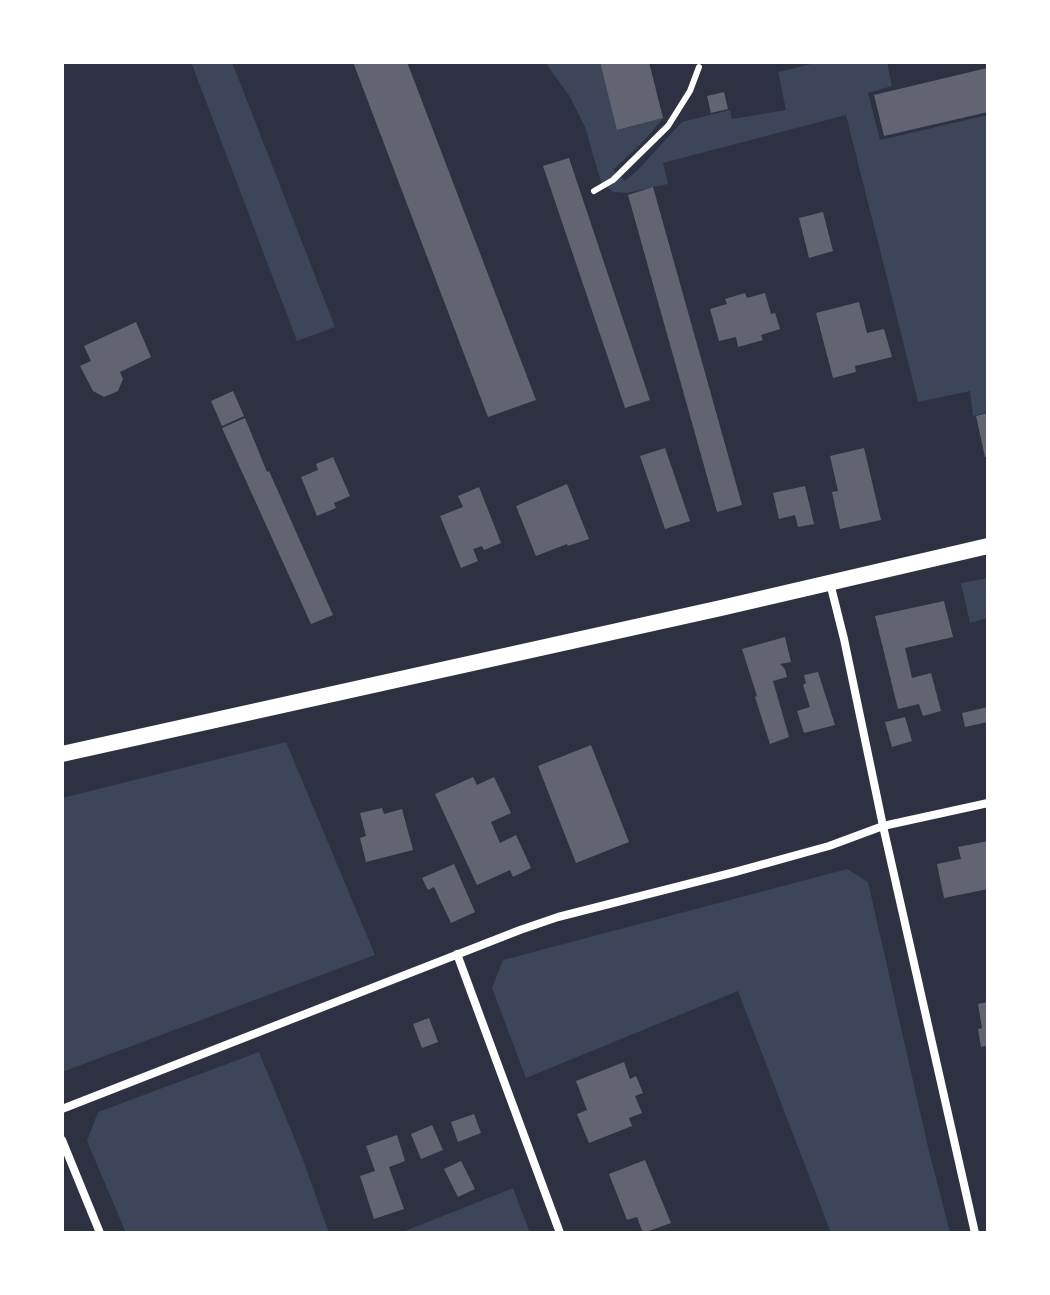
<!DOCTYPE html>
<style>
body{margin:0}
#map{position:relative;width:1050px;height:1295px;overflow:hidden;background:#2d3142;font-family:"Space Grotesk",sans-serif}
canvas{display:block}
.frame{position:absolute;inset:0;border:64px solid #fff;pointer-events:none}
</style>
<div id="map">
<canvas width="1050" height="1295"></canvas>
<div class="frame"></div>
</div>
<script>
const g = document.querySelector('canvas').getContext('2d');
g.lineJoin = 'round';
function paint(path, color) {
  g.fillStyle = color;
  g.fill(path, 'evenodd');
}
function shape(rows) {
  const path = new Path2D();
  for (const r of rows) {
    path.moveTo(r[0], r[1]);
    for (let i = 2; i < r.length; i += 2) path.lineTo(r[i], r[i + 1]);
  }
  return path;
}
function trace(path, color, width, dash) {
  g.strokeStyle = color;
  g.lineWidth = width;
  g.lineCap = dash ? 'butt' : 'round';
  g.setLineDash(dash || []);
  g.stroke(path);
}
const green = shape([
 [191,62,232,62,335,327,297,341],
 [545,62,600,62,618,130,663,118,644,141,613,170,625,181,638,170,682,122,730,110,732,119,786,110,778,72,819,62,887,62,892,86,868,93,880,140,988,115,988,412,973,416,970,391,918,402,846,115,663,163,668,184,627,193,613,192,601,182,585,127,570,97],
 [988,578,988,618,970,623,961,583],
 [286,742,375,955,62,1072,62,798],
 [847,869,868,882,928,1147,950,1233,831,1233,738,991,526,1078,492,988,503,960],
 [259,1052,302,1157,329,1233,126,1233,87,1141,98,1112],
 [513,1188,530,1233,400,1233]
]);
const building = shape([
 [353,62,407,62,536,400,488,417],
 [600,62,649,62,663,118,617,130],
 [987,68,988,112,884,136,874,95],
 [724,92,728,109,711,113,707,96],
 [569,158,650,400,625,408,543,166],
 [653,187,742,505,717,512,628,195],
 [823,212,833,251,809,258,799,218],
 [745,293,747,298,765,293,771,314,775,313,780,329,761,335,763,340,738,347,736,337,719,341,710,309,727,304,725,299],
 [859,302,867,333,884,329,892,357,855,366,856,372,833,378,816,313],
 [136,322,151,357,120,372,123,379,118,391,104,397,93,391,80,366,91,361,84,346],
 [233,391,244,416,222,426,211,401],
 [988,413,988,457,985,457,976,416],
 [245,418,267,472,269,471,333,615,311,624,222,428],
 [665,448,690,521,665,529,640,456],
 [864,448,881,520,840,529,832,492,838,491,830,456],
 [333,457,350,496,334,503,336,508,317,516,301,477,318,470,316,464],
 [567,484,589,539,568,546,567,544,536,556,516,506],
 [805,486,814,524,798,527,795,515,779,519,773,493],
 [479,487,501,543,484,550,482,546,473,549,478,561,461,568,440,516,463,507,458,496],
 [944,601,953,637,905,648,912,678,931,673,941,711,923,716,919,704,898,709,875,616],
 [785,637,791,662,780,664,785,669,787,677,773,681,789,737,770,744,755,697,757,696,742,649],
 [818,672,835,725,804,733,797,711,810,707,803,685,806,683,804,675],
 [988,707,988,722,965,727,962,713],
 [905,717,912,741,892,747,885,722],
 [591,745,629,842,576,863,538,766],
 [473,777,477,785,494,777,511,813,491,822,500,843,516,835,531,868,513,877,510,870,477,885,435,794],
 [382,808,384,814,402,809,413,850,366,862,360,838,366,836,360,813],
 [988,841,988,889,944,898,937,864,961,859,958,847],
 [454,864,475,912,451,923,434,887,428,890,422,878],
 [988,1002,988,1045,981,1047,978,1029,982,1028,978,1004],
 [429,1018,438,1042,422,1048,413,1024],
 [624,1062,630,1079,636,1076,643,1093,635,1096,642,1113,629,1118,632,1126,589,1143,577,1114,587,1110,576,1081],
 [474,1114,481,1133,458,1142,451,1122],
 [432,1125,443,1150,421,1159,411,1134],
 [397,1135,405,1161,389,1167,404,1209,374,1219,360,1176,375,1171,366,1146],
 [645,1160,671,1223,643,1233,637,1217,627,1220,609,1174],
 [461,1161,475,1189,458,1197,444,1169]
]);
const service = shape([
 [594,191,613,180,668,126,690,91,699,67]
]);
const minor = shape([
 [830,583,844,639,883,826,975,1233],
 [457,954,560,1233],
 [62,1109,520,930,558,917,735,872,829,846,883,826,988,803],
 [62,1140,100,1233]
]);
const secondary = shape([
 [62,754,721,608,988,546]
]);
paint(green, '#3c4559');
paint(building, '#626471');
trace(service, '#fff', 6);
trace(minor, '#fff', 8);
trace(secondary, '#fff', 16);
</script>
